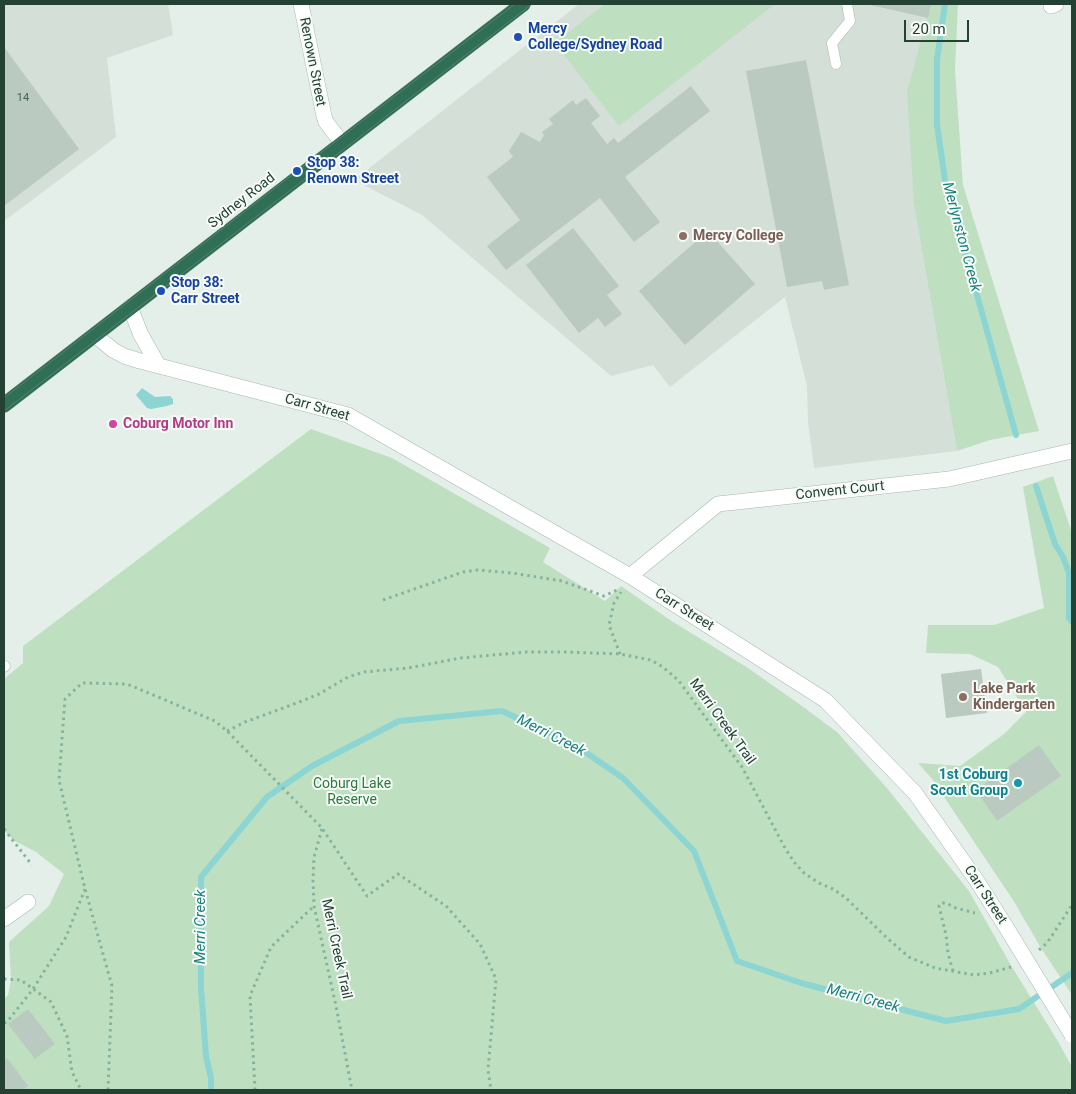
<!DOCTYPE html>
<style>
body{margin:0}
#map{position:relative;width:1076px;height:1094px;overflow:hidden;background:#e5efe9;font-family:Roboto,sans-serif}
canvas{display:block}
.frame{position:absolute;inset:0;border:5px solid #234234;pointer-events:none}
.scale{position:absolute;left:904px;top:20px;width:65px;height:22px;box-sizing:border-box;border:2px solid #234234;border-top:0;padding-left:6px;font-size:15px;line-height:18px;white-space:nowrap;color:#234234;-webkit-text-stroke:4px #f6fbf8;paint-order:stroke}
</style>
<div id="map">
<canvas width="1076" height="1094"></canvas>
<div class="frame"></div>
<div class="scale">20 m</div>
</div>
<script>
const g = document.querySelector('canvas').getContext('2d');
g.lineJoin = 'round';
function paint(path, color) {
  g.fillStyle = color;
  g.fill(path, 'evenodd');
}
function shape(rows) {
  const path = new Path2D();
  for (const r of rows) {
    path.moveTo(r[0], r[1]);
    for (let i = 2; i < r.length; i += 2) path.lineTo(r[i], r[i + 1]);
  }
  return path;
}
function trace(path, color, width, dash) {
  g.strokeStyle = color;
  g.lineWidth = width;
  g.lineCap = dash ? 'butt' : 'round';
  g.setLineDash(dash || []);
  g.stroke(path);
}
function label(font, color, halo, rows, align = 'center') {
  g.font = font + ' Roboto,sans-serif';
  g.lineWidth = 4;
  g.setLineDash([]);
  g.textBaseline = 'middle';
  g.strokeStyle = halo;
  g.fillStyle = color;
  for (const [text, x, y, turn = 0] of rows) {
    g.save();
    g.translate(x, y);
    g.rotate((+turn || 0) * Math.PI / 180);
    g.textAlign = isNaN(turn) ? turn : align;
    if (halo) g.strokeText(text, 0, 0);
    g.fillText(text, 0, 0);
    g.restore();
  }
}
const built = shape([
 [4,4,168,4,173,35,107,58,116,137,4,221],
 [579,4,931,4,928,18,914,205,957,451,814,468,808,422,807,386,785,297,670,387,653,365,611,376,422,215,354,180]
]);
const green = shape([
 [605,4,775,4,619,126,555,43],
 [931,4,958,4,955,70,963,185,1039,431,990,440,957,451,914,205,907,92],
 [311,429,392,458,550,548,543,562,605,601,621,586,670,620,748,668,802,706,837,732,887,788,969,891,1012,967,1059,1043,1072,1067,1072,1090,4,1090,4,999,8,995,11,980,9,942,49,906,64,874,36,852,13,840,4,830,4,679,23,663,23,646],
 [1053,476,1072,533,1072,995,1041,948,1013,900,932,779,918,763,960,766,1004,734,1026,712,998,667,970,654,926,653,928,625,994,625,1044,608,1023,487]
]);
const water = shape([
 [142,388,155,397,170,396,173,399,173,404,167,406,151,409,147,408,136,395]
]);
const stream = shape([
 [945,4,937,59,937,125,947,194,965,252,1016,435],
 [1036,486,1055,544,1063,557,1069,573,1069,618,1072,622],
 [211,1090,211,1078,206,1056,201,988,201,877,267,797,312,766,399,721,502,711,575,745,623,778,694,851,737,961,801,983,946,1021,1019,1009,1072,973]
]);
const building = shape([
 [866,4,931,4,928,18],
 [4,47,79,149,4,206],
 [806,60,849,285,824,290,822,281,787,287,746,71],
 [691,86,710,111,625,177,660,222,634,242,600,198,506,270,487,246,520,220,487,177,513,157,509,151,521,132,540,142,544,135,542,132,553,124,549,119,573,100,576,105,586,98,600,116,591,123,607,144,614,138,618,143],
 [573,228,619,286,607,295,622,314,605,327,598,318,579,333,526,265],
 [708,231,755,284,685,345,639,291],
 [981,669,987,713,946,718,941,674],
 [1039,745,1061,776,997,821,976,790],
 [28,1009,55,1044,35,1059,8,1024],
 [7,1058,28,1086,23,1090,4,1090,4,1060]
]);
const path = shape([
 [383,600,463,572,478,570,512,573,562,581,604,596,617,590],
 [620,654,609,625,614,603,621,592],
 [227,731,245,722,302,701,319,694,348,677,364,672,408,668,461,658,526,652,566,652,620,654,651,660,663,667,679,681,706,718,742,767,785,848,794,862,804,873,819,883,833,889,846,898,887,938,909,957,935,968,974,975,990,973,1011,967],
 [4,829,32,865],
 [322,829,314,857,313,880,314,906,336,1006,352,1090],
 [1039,950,1047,943,1072,905],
 [953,971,948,953,946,935,939,906,941,903,946,903,956,908,975,913],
 [4,979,21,980,51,1002,67,1036,72,1072,81,1090],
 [4,1023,7,1022,33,989,66,937,85,889],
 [108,1090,112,986,85,889,59,780,65,699,82,683,127,684,215,721,227,731,322,828,367,896,398,874,446,906,480,944,496,979,488,1070,491,1090],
 [255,1090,250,996,271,947,314,906]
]);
const lane = shape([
 [836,64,832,43,850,21,847,4],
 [4,667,5,666]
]);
const street = shape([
 [301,4,324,116,326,122,342,143],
 [1051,6,1056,4],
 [130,307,141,335,158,365],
 [95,335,113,350,124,356,140,361,348,415,630,576,825,700,915,793,977,881,1006,927],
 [630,576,718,504,949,479,1072,451],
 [4,919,28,902]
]);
const highway = shape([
 [4,405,523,4]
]);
const tram = shape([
 [4,398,297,171,515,4],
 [4,411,532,4]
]);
const streetBridge = shape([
 [1006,927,1072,1035]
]);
const markers = [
 [518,37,5,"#1a4fb4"],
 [297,171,5,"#1a4fb4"],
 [683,236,5,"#8d6e63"],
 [161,291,5,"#1a4fb4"],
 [113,424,5,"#d1479c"],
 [963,697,5,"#8d6e63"],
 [1018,783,5,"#0f9aa8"]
];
const numberNames = [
 ["14",23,98]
];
const transitNames = [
 ["Mercy",528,29],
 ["College/Sydney Road",528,45],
 ["Stop 38:",307,163],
 ["Renown Street",307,179],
 ["Stop 38:",171,283],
 ["Carr Street",171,299]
];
const streetNames = [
 ["Renown Street",312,62,79],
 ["Sydney Road",242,201,-38],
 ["Carr Street",317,408,16],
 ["Convent Court",840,491,-6],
 ["Carr Street",684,610,32],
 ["Merri Creek Trail",722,722,54],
 ["Carr Street",985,895,57],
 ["Merri Creek Trail",336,949,78]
];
const educationNames = [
 ["Mercy College",693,236],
 ["Lake Park",973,689],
 ["Kindergarten",973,705]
];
const hotelNames = [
 ["Coburg Motor Inn",123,424]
];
const cultureNames = [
 ["1st Coburg",1008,775],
 ["Scout Group",1008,791]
];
const parkNames = [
 ["Coburg Lake",352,784],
 ["Reserve",352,800]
];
const waterNames = [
 ["Merlynston Creek",961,237,75],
 ["Merri Creek",551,736,27],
 ["Merri Creek",201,927,-90],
 ["Merri Creek",863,999,15]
];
paint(built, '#d3dfd7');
paint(green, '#bee0c1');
paint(water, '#8cd5d3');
trace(stream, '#8cd5d3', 6);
paint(building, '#bacac1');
trace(lane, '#a7b8af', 11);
trace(street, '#a7b8af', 16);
trace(highway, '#c1cac6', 16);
trace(path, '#85b39d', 3, [2.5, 4]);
trace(lane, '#fff', 10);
trace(street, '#fff', 15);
trace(highway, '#2e6f56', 15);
trace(tram, '#5e7d6f', 1);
trace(streetBridge, '#a7b8af', 16, []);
trace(streetBridge, '#fff', 15);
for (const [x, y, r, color] of markers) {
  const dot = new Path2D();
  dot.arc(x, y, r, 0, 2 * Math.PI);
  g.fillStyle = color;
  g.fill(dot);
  trace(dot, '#f6fbf8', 2);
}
label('11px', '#496457', null, numberNames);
label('bold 14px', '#164399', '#f6fbf8', transitNames, 'left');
label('14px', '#234234', '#f6fbf8', streetNames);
label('bold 14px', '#785e54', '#f6fbf8', educationNames, 'left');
label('bold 14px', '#b23c85', '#f6fbf8', hotelNames, 'left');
label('bold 14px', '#0d838f', '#f6fbf8', cultureNames, 'right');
label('14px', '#2c7a3d', '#f6fbf8', parkNames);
label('italic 15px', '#1a8080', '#f6fbf8', waterNames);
</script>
